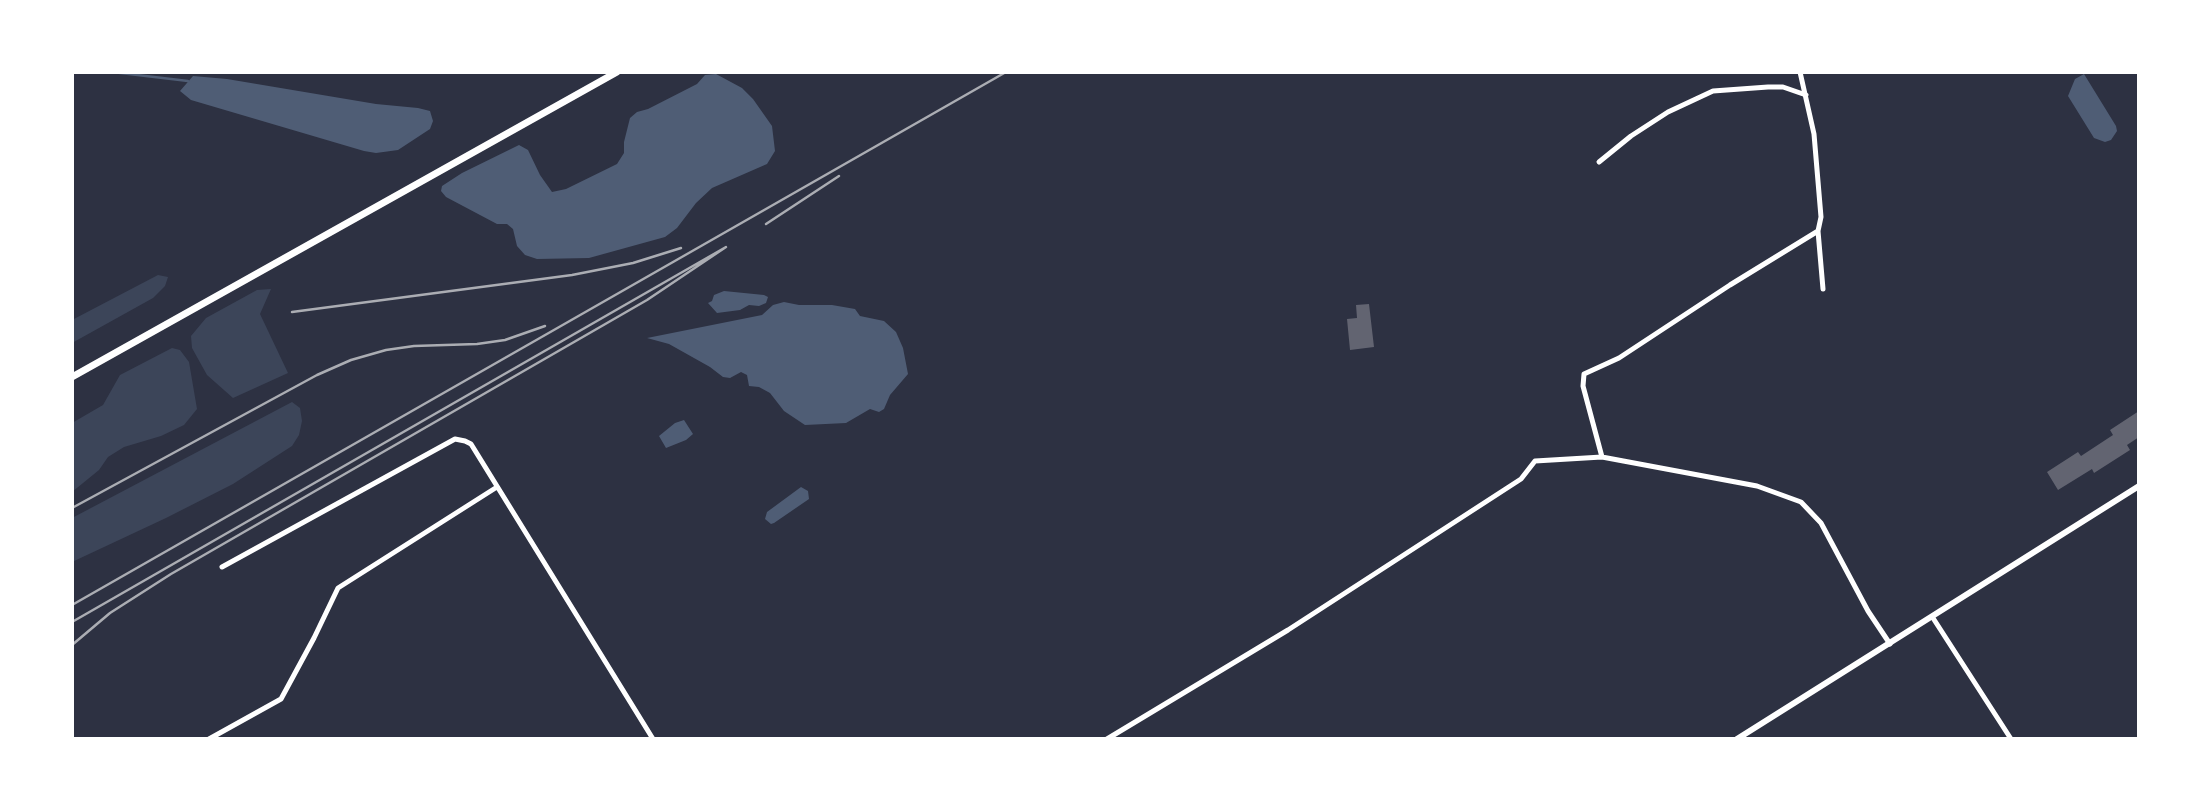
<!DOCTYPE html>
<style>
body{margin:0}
#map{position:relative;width:2211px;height:811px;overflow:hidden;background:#2d3142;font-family:"Work Sans",sans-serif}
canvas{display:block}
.frame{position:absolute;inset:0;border:74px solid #fff;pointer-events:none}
</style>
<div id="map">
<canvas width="2211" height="811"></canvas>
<div class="frame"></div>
</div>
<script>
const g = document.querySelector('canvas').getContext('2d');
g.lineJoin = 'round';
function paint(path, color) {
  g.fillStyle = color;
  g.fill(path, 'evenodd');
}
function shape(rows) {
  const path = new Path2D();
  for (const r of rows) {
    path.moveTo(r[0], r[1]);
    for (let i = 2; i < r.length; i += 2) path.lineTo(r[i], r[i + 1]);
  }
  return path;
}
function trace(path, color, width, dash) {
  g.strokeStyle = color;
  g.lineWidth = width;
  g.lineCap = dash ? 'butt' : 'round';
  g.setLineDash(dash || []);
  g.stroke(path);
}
const green = shape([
 [158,275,168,277,165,286,153,298,72,343,72,320],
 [271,289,260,314,288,373,233,398,207,375,192,348,191,336,206,318,257,290],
 [172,348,180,350,189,362,197,409,184,425,161,436,124,447,108,457,99,470,72,492,72,423,103,405,120,375],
 [292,402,300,408,302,421,299,435,292,446,233,484,166,518,72,562,72,518]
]);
const water = shape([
 [716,74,742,88,753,99,772,126,775,151,767,164,712,188,696,203,677,228,665,237,589,258,537,259,525,255,517,246,513,229,507,224,497,224,446,197,441,191,442,186,462,173,519,145,528,150,540,175,552,192,566,189,617,164,624,153,624,142,630,118,637,112,648,109,697,84,705,75],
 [2084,74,2116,126,2117,131,2111,140,2105,142,2094,138,2068,96,2075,79],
 [193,76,227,79,376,104,418,108,430,111,433,121,430,129,398,150,376,153,364,151,191,100,180,91],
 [724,291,764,295,768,297,766,303,759,306,749,305,740,310,717,313,708,303,712,301,714,295],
 [784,302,799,305,832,305,855,309,860,316,884,321,896,332,903,348,908,374,890,395,884,409,879,412,870,409,846,423,805,425,784,411,770,393,759,387,749,386,747,375,741,372,730,378,723,377,710,367,669,344,647,338,762,315,773,305],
 [684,420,693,434,686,440,666,448,659,436,675,423],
 [801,487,808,491,809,499,774,523,771,524,765,519,767,512]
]);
const stream = shape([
 [112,72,188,81]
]);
const building = shape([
 [1369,304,1374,347,1350,350,1347,319,1357,318,1356,305],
 [2139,411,2139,437,2127,445,2130,450,2094,473,2092,469,2058,490,2047,472,2078,452,2081,456,2113,435,2110,430]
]);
const minor = shape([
 [1800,72,1814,134,1821,217,1818,231,1823,289],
 [1599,162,1631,136,1668,112,1713,91,1768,87,1783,87,1806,95],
 [1602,457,1583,386,1584,374,1619,358,1730,285,1818,231],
 [222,567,455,439,465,441,471,444,653,739],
 [1933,618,2011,739],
 [209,739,281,699,314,638,338,588,497,487],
 [1107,739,1288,630,1521,479,1535,461,1602,457,1757,486,1801,502,1821,523,1868,611,1890,644]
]);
const tertiary = shape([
 [1737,739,2139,486]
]);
const secondary = shape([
 [72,377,617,72]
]);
const rail = shape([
 [766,224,839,176],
 [292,312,572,275,633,263,681,248],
 [72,508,317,375,351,360,386,350,414,346,477,344,505,340,545,326],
 [72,605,1006,72],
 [72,622,726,247,647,300,171,574,110,613,72,645]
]);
paint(green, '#3c4559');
paint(water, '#4f5d75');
trace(stream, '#4f5d75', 2.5);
paint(building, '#626471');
trace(minor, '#fff', 5);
trace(tertiary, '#fff', 6);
trace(secondary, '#fff', 7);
trace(rail, '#abadb3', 2.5);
</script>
